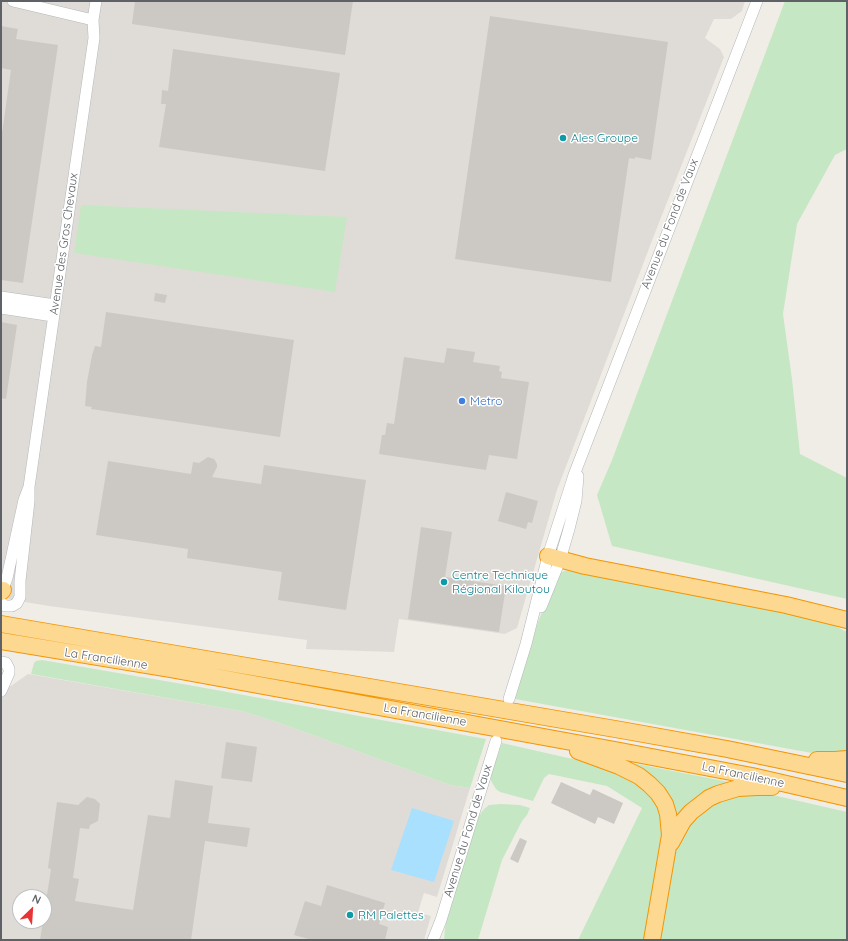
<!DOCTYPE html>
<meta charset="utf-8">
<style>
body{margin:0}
#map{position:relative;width:848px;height:941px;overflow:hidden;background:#f0ede6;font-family:Quicksand,sans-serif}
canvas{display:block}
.frame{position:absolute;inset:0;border:2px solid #5e6266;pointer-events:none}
.north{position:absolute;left:12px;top:889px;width:40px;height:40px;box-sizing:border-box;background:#fff;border:1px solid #bfc0c2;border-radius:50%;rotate:25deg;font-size:11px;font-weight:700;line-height:16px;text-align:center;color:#5e6266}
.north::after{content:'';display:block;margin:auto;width:14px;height:18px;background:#e83435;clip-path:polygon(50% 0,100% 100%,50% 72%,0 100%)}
</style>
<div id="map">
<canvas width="848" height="941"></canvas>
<div class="frame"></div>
<div class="north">N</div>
</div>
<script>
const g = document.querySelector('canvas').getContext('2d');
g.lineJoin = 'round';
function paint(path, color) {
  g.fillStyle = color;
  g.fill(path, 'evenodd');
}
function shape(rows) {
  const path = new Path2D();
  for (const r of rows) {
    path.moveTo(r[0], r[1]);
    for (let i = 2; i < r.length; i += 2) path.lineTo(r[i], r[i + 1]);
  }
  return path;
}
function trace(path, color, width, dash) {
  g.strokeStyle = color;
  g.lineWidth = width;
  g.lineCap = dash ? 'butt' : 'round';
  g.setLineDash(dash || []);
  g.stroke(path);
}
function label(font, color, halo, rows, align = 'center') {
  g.font = font + ' Quicksand,sans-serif';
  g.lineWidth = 3;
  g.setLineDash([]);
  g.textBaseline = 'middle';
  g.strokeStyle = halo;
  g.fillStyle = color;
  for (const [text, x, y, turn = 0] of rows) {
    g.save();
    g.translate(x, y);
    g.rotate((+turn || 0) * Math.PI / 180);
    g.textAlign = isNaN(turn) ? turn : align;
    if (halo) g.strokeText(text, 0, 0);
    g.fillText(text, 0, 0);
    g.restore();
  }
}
const industrial = shape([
 [1,1,745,1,742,11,731,19,714,19,705,38,720,49,724,57,653,238,557,490,517,628,505,634,399,619,394,652,306,649,307,640,49,606,1,598],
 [28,674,241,711,274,721,450,785,470,788,437,897,424,893,418,912,431,916,424,940,1,940,1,685,11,686],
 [20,897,44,897,44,921,20,921]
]);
const green = shape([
 [785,1,847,1,847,149,835,155,797,224,783,314,792,379,800,454,847,478,847,599,612,546,597,495,612,460],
 [81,205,347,217,335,292,74,253],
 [567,570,579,571,806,616,833,625,847,632,847,752,835,755,812,753,515,699,538,622,557,577,560,573],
 [42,660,194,686,486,739,470,788,450,785,274,721,241,711,31,674,34,663,36,661],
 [502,743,608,767,642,785,661,808,664,825,645,940,578,940,642,808,607,786,549,774,544,778,533,801,500,792,496,789,491,781,491,775],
 [632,763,729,782,729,785,677,820,632,767],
 [744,793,777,796,847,812,846,940,658,940,674,847,681,832,711,803],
 [501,804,520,805,530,808,527,815,522,821,502,860,478,940,444,940,445,928,448,914,478,817,484,809,489,805]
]);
const water = shape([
 [412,808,454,821,434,882,391,870]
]);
const building = shape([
 [135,1,353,1,345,55,132,24],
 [490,16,668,42,651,160,635,157,635,159,629,158,611,282,455,259],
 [1,26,18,29,16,39,58,45,23,283,1,280,1,140,11,70,1,68],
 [173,49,340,73,325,171,159,147,166,104,161,104,162,90,168,91],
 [155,293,167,295,165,303,154,301],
 [106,312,294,340,280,437,91,409,92,407,85,406,87,382,92,355,95,346,101,347],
 [1,322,17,325,6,399,1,398],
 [447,348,475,352,473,362,500,366,499,371,502,372,501,378,529,382,517,459,489,455,486,470,379,454,382,435,385,435,387,423,394,424,404,357,444,363],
 [208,457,214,459,217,464,217,467,212,477,261,484,264,465,366,480,346,610,278,600,282,572,187,558,188,549,96,535,108,461,191,474,193,462,199,463],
 [506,492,538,501,532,523,528,522,526,529,498,521],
 [421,527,452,532,445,577,506,586,499,632,408,619],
 [226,742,257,747,252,782,221,778],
 [175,780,213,786,208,823,250,828,247,847,205,841,191,940,40,940,51,869,48,868,57,802,78,805,87,797,95,799,100,804,98,821,90,825,89,829,80,828,73,878,79,879,75,901,133,910,148,815,170,818],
 [561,782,590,795,593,789,623,803,614,824,598,817,595,824,551,803],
 [520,838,527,841,518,863,510,859],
 [327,885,385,903,379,924,388,927,385,940,312,940,294,935,305,901,321,906]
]);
const minor = shape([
 [13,1,93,20],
 [1,297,55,305],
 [1,308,53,316],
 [29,487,94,38,93,20,96,1],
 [1,594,7,578,24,500,29,487,29,501,20,581,20,597,17,603,12,606,5,606,1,603],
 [541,607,560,560,569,529,576,501,578,476],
 [1,662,6,663,9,669,9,673,1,691],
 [509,699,526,644,548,556,574,475,757,1],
 [433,940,441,920,496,741]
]);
const highway = shape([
 [548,556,585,566,786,605,847,620],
 [1,592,3,590],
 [1,624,621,730,727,749,847,774],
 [1,641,171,669,615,750,752,776,847,798],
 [578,751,619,766,639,776,649,784,658,793,665,804,668,814,670,835,652,940],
 [817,760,835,760,847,759],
 [671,843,683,821,691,812,709,798,718,794,738,788,757,787,772,787]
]);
const markers = [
 [563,138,4,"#0f9aa8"],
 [462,401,4,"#3f7fe0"],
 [444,582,4,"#0f9aa8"],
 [350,915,4,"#0f9aa8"]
];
const cultureNames = [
 ["Ales Groupe",571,138],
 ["Centre Technique",452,575],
 ["Régional Kiloutou",452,589],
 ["RM Palettes",358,915]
];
const streetNames = [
 ["Avenue du Fond de Vaux",670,224,-69],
 ["Avenue des Gros Chevaux",64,244,-82],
 ["La Francilienne",106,659,9],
 ["La Francilienne",425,715,10],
 ["La Francilienne",743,775,12],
 ["Avenue du Fond de Vaux",468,831,-73]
];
const shopNames = [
 ["Metro",470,401]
];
paint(industrial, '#dfdcd8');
paint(green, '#c6e7c3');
paint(water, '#a8e0fe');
paint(building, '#ccc8c3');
trace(minor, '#b4b7bb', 12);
trace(highway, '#f49502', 18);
trace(minor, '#fff', 11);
trace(highway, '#fcd891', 16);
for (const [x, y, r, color] of markers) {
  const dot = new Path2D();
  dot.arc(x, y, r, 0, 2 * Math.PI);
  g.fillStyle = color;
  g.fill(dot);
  trace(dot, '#fff', 1.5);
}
label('12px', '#0d838f', '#fff', cultureNames, 'left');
label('12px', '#5e6266', '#fff', streetNames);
label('12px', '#366cbe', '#fff', shopNames, 'left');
</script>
